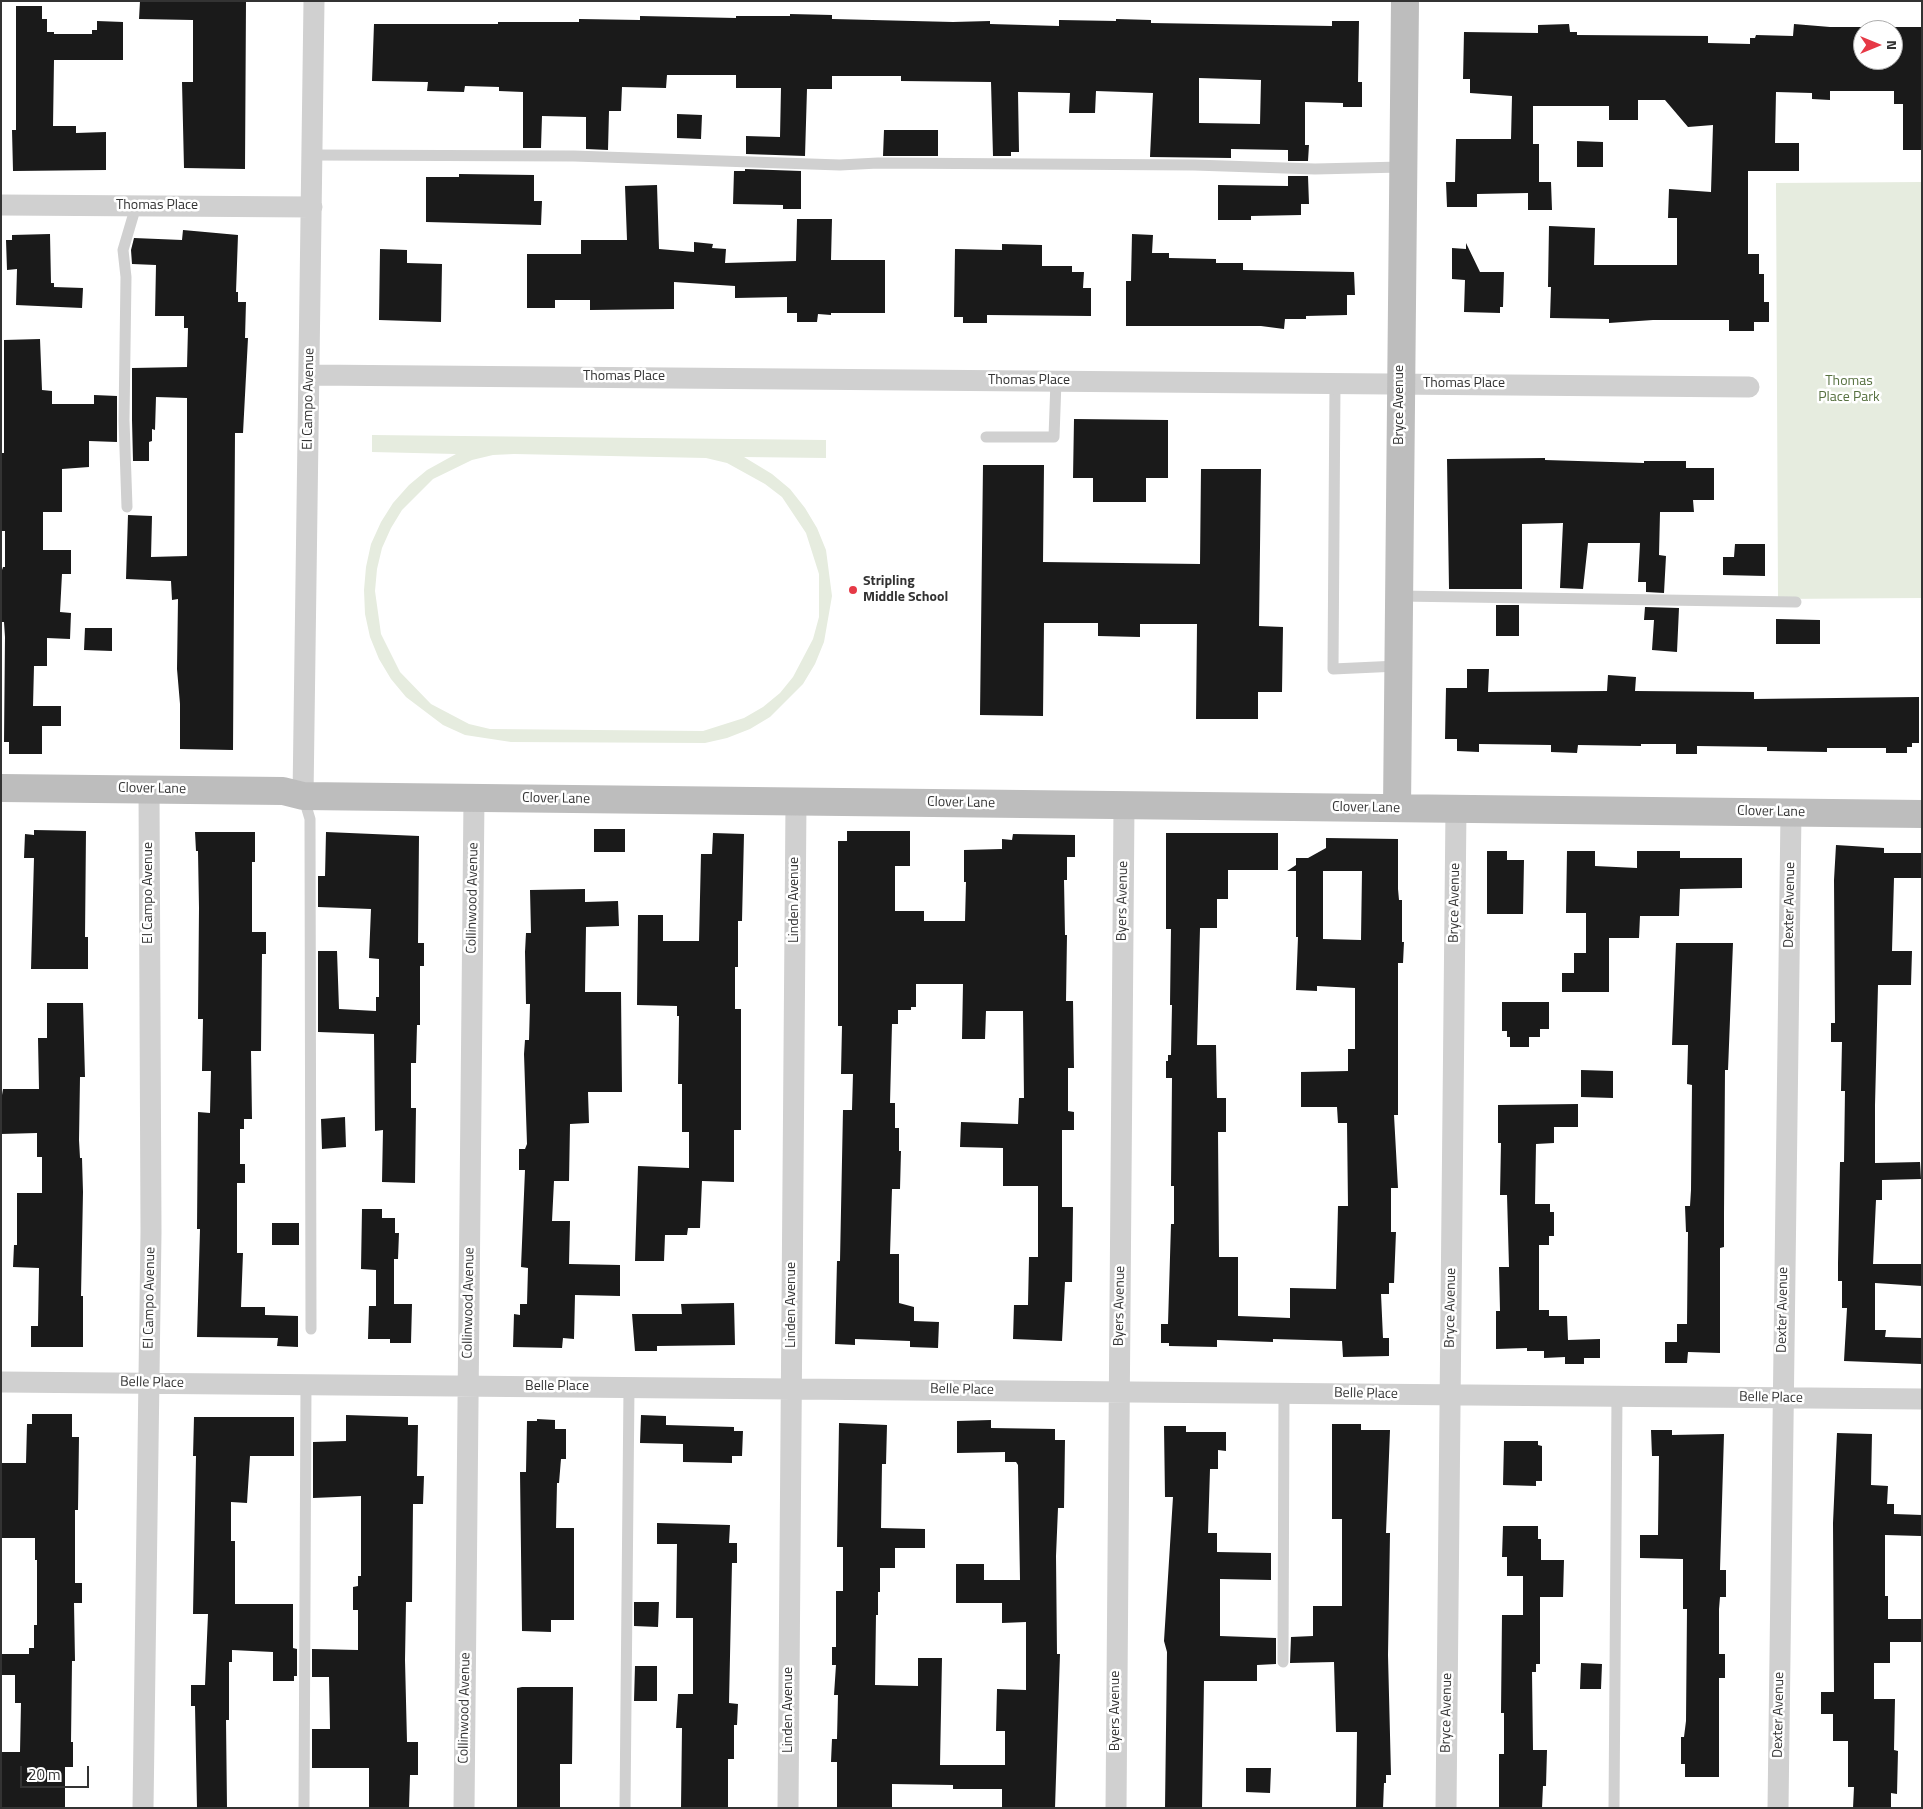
<!DOCTYPE html>
<style>
body{margin:0}
#map{position:relative;width:1923px;height:1809px;overflow:hidden;background:#fff;font-family:"Titillium Web",sans-serif}
canvas{display:block}
.frame{position:absolute;inset:0;border:2px solid #333;pointer-events:none}
.north{position:absolute;left:1853px;top:20px;width:50px;height:50px;box-sizing:border-box;background:#fff;border:1px solid #adadad;border-radius:50%;rotate:90deg;font-size:14px;font-weight:700;line-height:20px;text-align:center;color:#333}
.north::after{content:'';display:block;margin:auto;width:18px;height:22px;background:#e63946;clip-path:polygon(50% 0,100% 100%,50% 72%,0 100%)}
.scale{position:absolute;left:20px;top:1766px;width:69px;height:22px;box-sizing:border-box;border:2px solid #333;border-top:0;padding-left:6px;font-size:15px;line-height:18px;white-space:nowrap;color:#333;-webkit-text-stroke:4px #fff;paint-order:stroke}
</style>
<div id="map">
<canvas width="1923" height="1809"></canvas>
<div class="frame"></div>
<div class="north">N</div>
<div class="scale">20 m</div>
</div>
<script>
const g = document.querySelector('canvas').getContext('2d');
g.lineJoin = 'round';
function paint(path, color) {
  g.fillStyle = color;
  g.fill(path, 'evenodd');
}
function shape(rows) {
  const path = new Path2D();
  for (const r of rows) {
    path.moveTo(r[0], r[1]);
    for (let i = 2; i < r.length; i += 2) path.lineTo(r[i], r[i + 1]);
  }
  return path;
}
function trace(path, color, width, dash) {
  g.strokeStyle = color;
  g.lineWidth = width;
  g.lineCap = dash ? 'butt' : 'round';
  g.setLineDash(dash || []);
  g.stroke(path);
}
function label(font, color, halo, rows, align = 'center') {
  g.font = font + ' "Titillium Web",sans-serif';
  g.lineWidth = 5;
  g.setLineDash([]);
  g.textBaseline = 'middle';
  g.strokeStyle = halo;
  g.fillStyle = color;
  for (const [text, x, y, turn = 0] of rows) {
    g.save();
    g.translate(x, y);
    g.rotate((+turn || 0) * Math.PI / 180);
    g.textAlign = isNaN(turn) ? turn : align;
    if (halo) g.strokeText(text, 0, 0);
    g.fillText(text, 0, 0);
    g.restore();
  }
}
const green = shape([
 [1922,182,1922,598,1778,599,1776,183],
 [372,435,826,440,826,458,744,457,772,474,790,489,805,508,817,528,826,550,832,596,824,642,815,664,803,684,770,717,750,729,727,738,705,743,511,742,465,735,443,725,406,697,391,679,379,659,370,637,365,614,364,590,366,567,371,544,381,522,393,503,409,485,427,470,456,454,372,452],
 [514,454,706,458,727,463,765,484,782,497,806,533,819,574,819,617,813,639,793,677,780,693,763,707,744,718,703,731,490,729,469,724,431,704,400,672,381,634,375,591,377,569,382,548,391,528,402,510,433,479,472,460,493,455]
]);
const building = shape([
 [140,1,246,1,245,169,184,168,182,82,193,82,193,20,139,19],
 [16,6,42,6,42,19,47,19,47,32,54,32,54,34,92,34,92,30,97,30,97,21,123,22,123,60,54,60,53,126,76,126,76,133,106,132,106,170,13,171,12,130,16,130],
 [790,14,832,15,832,19,953,22,990,21,990,24,1059,26,1059,20,1116,21,1116,19,1151,20,1151,23,1332,26,1332,21,1359,21,1358,82,1362,82,1362,107,1343,107,1343,103,1305,102,1305,145,1309,145,1308,161,1288,161,1288,150,1231,149,1231,158,1150,157,1153,93,1096,91,1095,113,1069,113,1070,93,1018,92,1019,152,1011,152,1011,156,993,156,991,82,901,81,901,76,832,76,832,89,807,89,805,156,746,154,746,136,780,137,781,88,736,88,736,75,667,75,666,88,622,87,621,111,609,111,608,150,586,149,586,117,542,116,541,148,523,148,523,92,499,91,499,87,465,86,464,92,427,91,428,82,372,81,374,24,498,24,498,22,579,22,579,19,640,20,640,16,736,18,736,16,790,16],
 [1199,78,1261,80,1260,124,1199,123],
 [1569,24,1570,32,1577,32,1577,35,1708,36,1708,43,1750,44,1750,38,1755,38,1756,35,1793,36,1794,24,1830,27,1922,27,1922,150,1903,150,1903,104,1894,104,1894,91,1830,91,1830,100,1812,99,1812,93,1776,92,1775,143,1799,143,1799,171,1748,171,1748,254,1759,254,1759,274,1764,274,1764,302,1769,302,1769,322,1754,322,1754,331,1729,331,1729,320,1653,320,1609,323,1609,319,1550,318,1551,287,1548,287,1549,226,1595,228,1594,265,1677,265,1677,218,1668,218,1669,189,1711,192,1713,125,1688,127,1665,100,1638,100,1638,120,1609,120,1609,106,1533,106,1533,144,1539,144,1539,182,1551,182,1552,210,1528,210,1528,193,1477,194,1477,207,1447,207,1446,182,1455,182,1456,139,1511,139,1512,96,1470,93,1470,79,1463,79,1464,32,1538,33,1538,25],
 [1863,30,1893,30,1893,60,1863,60],
 [677,114,702,115,701,139,677,138],
 [884,130,938,130,938,156,883,156],
 [1577,141,1603,142,1603,167,1577,167],
 [745,169,801,171,801,209,783,209,783,205,733,204,734,171,745,171],
 [459,174,534,175,534,201,542,201,541,225,426,222,426,177,459,177],
 [1288,176,1308,176,1309,204,1301,204,1301,215,1251,216,1251,220,1218,220,1218,185,1288,186],
 [657,185,659,249,694,252,694,242,713,244,712,248,726,249,725,263,796,261,797,219,832,219,831,260,885,260,885,313,831,313,831,315,818,314,817,322,797,322,797,313,787,313,787,297,735,298,735,286,674,282,674,309,590,310,590,300,555,300,555,308,527,308,527,254,581,254,581,240,627,240,625,186],
 [183,230,238,235,236,292,238,292,238,302,246,302,245,338,248,338,243,433,235,433,233,750,180,749,180,704,177,669,178,599,172,600,171,581,126,579,128,515,152,516,151,557,187,556,187,398,156,397,155,430,152,429,152,441,149,442,149,461,133,461,132,420,132,368,187,367,188,328,184,328,184,316,155,316,156,265,132,264,131,250,134,238,182,240],
 [50,234,51,283,54,283,54,287,83,288,82,308,16,305,17,269,7,270,6,240,12,240,12,235],
 [1132,234,1153,235,1152,253,1169,253,1169,258,1216,259,1216,263,1243,263,1243,270,1354,272,1355,295,1347,295,1347,315,1306,316,1306,319,1285,319,1284,329,1261,326,1126,326,1126,281,1131,281],
 [1466,243,1480,272,1504,272,1503,307,1500,307,1500,313,1464,312,1465,280,1452,279,1452,248,1466,249],
 [1002,244,1042,245,1042,266,1072,266,1072,272,1084,272,1083,288,1091,288,1091,316,987,315,987,323,963,323,963,317,954,317,955,249,1002,250],
 [380,249,407,250,407,263,442,264,441,322,379,320],
 [40,339,42,390,52,391,52,404,94,404,94,395,117,396,117,442,89,441,89,467,62,469,62,512,43,512,43,550,71,550,71,574,62,574,60,612,71,613,70,639,47,638,47,666,34,666,33,706,61,706,61,726,42,726,42,754,9,754,9,742,4,742,5,637,4,622,1,622,1,573,3,567,5,567,5,531,1,531,1,453,4,453,4,340],
 [1074,419,1168,420,1168,478,1146,478,1146,502,1093,502,1093,478,1073,478],
 [1545,458,1545,460,1644,463,1644,461,1686,461,1686,468,1714,468,1714,500,1693,500,1694,512,1660,512,1659,555,1666,556,1664,593,1646,592,1646,582,1638,582,1640,543,1588,543,1583,589,1560,588,1563,523,1522,524,1522,589,1449,589,1447,459],
 [983,465,1044,465,1043,562,1200,564,1201,469,1261,469,1259,626,1283,627,1282,692,1258,692,1258,719,1196,719,1197,624,1140,624,1140,637,1098,636,1098,623,1044,623,1043,716,980,715],
 [1735,544,1765,544,1765,576,1723,575,1723,557,1734,557],
 [1496,605,1519,605,1519,636,1496,636],
 [1645,607,1679,608,1677,652,1652,650,1654,620,1644,620],
 [1776,619,1820,620,1820,644,1776,644],
 [85,628,112,628,112,651,84,650],
 [1467,669,1489,669,1488,692,1607,691,1608,675,1636,677,1635,691,1754,692,1754,699,1919,697,1919,743,1912,743,1912,747,1907,747,1907,753,1886,753,1886,748,1827,748,1827,752,1767,751,1767,747,1697,746,1697,754,1676,754,1676,744,1641,744,1641,746,1578,745,1577,753,1551,752,1551,745,1479,744,1479,752,1457,751,1457,739,1445,739,1446,688,1467,688],
 [594,829,625,829,625,852,594,852],
 [34,830,86,831,85,937,88,937,88,969,31,969,34,858,24,858,25,834,34,835],
 [847,831,910,831,910,866,895,866,895,911,924,911,924,921,965,921,966,882,964,882,964,850,1002,849,1002,839,1012,840,1013,834,1075,835,1075,857,1067,857,1067,880,1064,880,1065,935,1067,935,1066,1001,1073,1001,1074,1068,1068,1068,1068,1111,1074,1112,1074,1130,1062,1130,1062,1207,1073,1207,1072,1282,1065,1282,1062,1341,1013,1339,1014,1305,1028,1305,1029,1257,1038,1257,1038,1186,1003,1186,1003,1148,960,1147,961,1122,1018,1124,1019,1098,1024,1098,1023,1011,986,1011,985,1039,962,1039,963,984,916,984,916,1007,911,1007,911,1010,898,1010,898,1024,892,1024,890,1103,895,1103,895,1128,899,1128,899,1151,901,1151,900,1189,892,1189,890,1254,899,1254,899,1303,914,1307,914,1321,939,1322,938,1348,910,1347,910,1341,855,1339,855,1345,835,1344,837,1261,840,1261,843,1110,852,1110,853,1074,841,1074,842,1026,838,1026,838,841,847,841],
 [195,832,255,832,255,862,252,862,252,932,266,932,266,954,262,954,261,1051,251,1051,252,1119,244,1119,244,1129,240,1129,240,1164,245,1164,245,1183,237,1183,237,1253,243,1253,241,1307,265,1307,265,1315,298,1316,298,1347,277,1346,278,1338,197,1337,200,1229,197,1229,198,1112,210,1113,211,1071,202,1071,203,1019,198,1019,199,908,198,851,196,851],
 [326,832,419,836,418,943,424,943,424,966,420,966,420,1025,417,1025,416,1063,411,1063,411,1108,416,1108,415,1183,382,1182,383,1130,375,1131,374,1034,318,1032,318,951,337,951,339,1009,376,1011,376,997,379,997,379,959,369,958,371,909,318,907,318,876,325,876],
 [713,833,744,834,742,921,738,921,738,967,735,967,735,1009,741,1009,741,1130,734,1130,734,1182,702,1181,700,1228,688,1228,687,1235,665,1235,664,1261,635,1261,638,1166,689,1168,689,1132,682,1132,682,1084,678,1084,679,1016,677,1016,677,1006,637,1005,638,915,663,915,663,941,699,941,701,854,712,854],
 [1166,833,1278,833,1278,870,1228,870,1228,899,1217,899,1217,928,1200,928,1197,1045,1216,1045,1217,1098,1226,1098,1226,1132,1218,1132,1219,1257,1238,1257,1238,1316,1290,1318,1290,1288,1336,1289,1338,1206,1348,1206,1347,1123,1338,1123,1337,1107,1301,1107,1301,1072,1348,1071,1348,1049,1355,1049,1355,988,1317,986,1317,991,1296,990,1298,937,1296,937,1296,871,1287,871,1296,865,1296,858,1308,858,1326,848,1326,838,1398,839,1398,889,1399,900,1402,900,1402,942,1404,942,1403,963,1398,963,1398,1115,1394,1115,1398,1188,1391,1188,1391,1232,1396,1232,1394,1283,1389,1283,1389,1294,1381,1294,1383,1338,1389,1338,1389,1356,1343,1357,1342,1341,1273,1339,1273,1342,1217,1340,1217,1347,1169,1346,1169,1343,1161,1343,1161,1324,1168,1324,1171,1224,1174,1224,1174,1186,1171,1186,1172,1078,1166,1078,1166,1061,1168,1061,1168,1055,1171,1055,1172,1005,1170,1005,1171,929,1166,929],
 [1323,871,1362,871,1361,940,1323,939],
 [1836,845,1884,848,1884,853,1922,853,1922,878,1894,878,1892,951,1912,951,1911,985,1878,985,1875,1105,1875,1163,1920,1162,1921,1179,1882,1180,1882,1200,1876,1200,1873,1264,1922,1264,1922,1286,1875,1283,1875,1330,1886,1330,1885,1337,1922,1338,1922,1364,1844,1361,1847,1308,1842,1308,1842,1281,1838,1281,1838,1263,1840,1162,1844,1162,1845,1091,1841,1091,1842,1042,1831,1042,1831,1023,1835,1023,1834,880],
 [1487,851,1507,851,1507,860,1524,860,1523,914,1487,914],
 [1567,851,1595,851,1595,866,1637,868,1637,851,1680,851,1680,858,1742,858,1742,888,1680,889,1679,916,1640,916,1639,938,1609,938,1609,992,1562,992,1562,973,1574,973,1574,953,1586,953,1586,913,1566,913],
 [585,889,585,902,618,901,619,926,586,927,585,992,621,992,622,1092,588,1092,589,1123,570,1124,569,1181,554,1181,552,1221,570,1221,569,1264,620,1265,620,1296,575,1295,574,1339,563,1338,562,1348,513,1347,514,1314,520,1315,520,1304,527,1304,528,1268,521,1267,525,1170,519,1170,519,1149,525,1149,527,1144,524,1054,525,1040,529,1040,530,1004,526,1004,525,952,526,933,531,933,530,890],
 [1676,943,1733,943,1728,1070,1725,1070,1724,1213,1724,1247,1720,1248,1720,1353,1688,1352,1687,1363,1665,1363,1665,1342,1677,1342,1677,1324,1687,1324,1688,1232,1686,1232,1685,1206,1690,1206,1691,1190,1692,1085,1687,1084,1688,1045,1672,1045],
 [1502,1002,1549,1002,1549,1029,1540,1029,1540,1037,1529,1037,1529,1047,1510,1047,1510,1037,1507,1037,1507,1031,1502,1031],
 [47,1003,83,1003,85,1077,80,1077,79,1140,80,1158,82,1158,83,1192,81,1296,83,1296,83,1347,31,1347,31,1326,38,1326,39,1268,13,1267,14,1245,17,1245,17,1193,42,1193,42,1157,37,1157,37,1133,1,1134,1,1101,3,1089,39,1089,38,1038,47,1038],
 [1581,1070,1613,1071,1613,1098,1581,1097],
 [1578,1104,1578,1127,1554,1127,1554,1143,1536,1144,1535,1204,1550,1204,1550,1212,1554,1212,1554,1236,1549,1236,1549,1245,1539,1245,1539,1310,1549,1310,1549,1316,1567,1316,1568,1340,1600,1339,1600,1358,1584,1358,1584,1364,1565,1364,1565,1357,1544,1358,1544,1351,1527,1351,1527,1348,1496,1349,1496,1311,1500,1311,1499,1267,1509,1267,1507,1195,1500,1195,1501,1143,1498,1143,1498,1105],
 [345,1117,346,1147,322,1149,321,1119],
 [362,1209,382,1209,382,1218,395,1218,395,1233,399,1233,398,1259,394,1259,394,1304,412,1304,411,1343,390,1343,390,1339,368,1339,369,1306,376,1306,376,1270,361,1269],
 [272,1223,299,1223,299,1245,272,1245],
 [734,1303,735,1345,657,1346,657,1351,635,1351,632,1314,682,1314,681,1304],
 [32,1414,72,1414,72,1437,79,1437,78,1510,75,1510,75,1583,82,1583,82,1603,74,1603,75,1661,72,1661,71,1742,73,1742,73,1767,65,1767,65,1808,1,1808,1,1752,20,1752,21,1703,15,1703,15,1675,1,1675,1,1654,29,1654,29,1648,34,1648,34,1625,37,1625,37,1560,35,1560,35,1538,1,1538,1,1463,26,1463,27,1424,32,1424],
 [346,1415,408,1417,408,1425,418,1425,417,1476,424,1476,423,1504,413,1504,412,1602,406,1602,405,1660,407,1742,418,1742,418,1775,410,1775,409,1808,369,1808,369,1768,312,1768,312,1729,330,1729,329,1677,312,1677,312,1649,358,1650,358,1610,353,1610,353,1587,358,1586,358,1576,361,1576,361,1496,313,1498,313,1442,346,1441],
 [641,1415,666,1416,666,1425,734,1427,734,1431,743,1431,742,1456,732,1456,732,1463,683,1462,683,1444,640,1443],
 [194,1417,294,1417,294,1456,250,1456,247,1503,231,1502,231,1541,235,1541,235,1604,293,1604,293,1648,297,1649,297,1676,294,1676,294,1681,273,1681,273,1652,232,1650,232,1662,229,1662,229,1720,226,1720,227,1808,197,1808,195,1706,191,1706,191,1685,205,1685,208,1614,193,1614,196,1456,193,1456],
 [537,1419,555,1420,555,1429,566,1429,566,1459,561,1459,559,1483,557,1483,556,1528,574,1528,574,1620,551,1620,551,1632,522,1631,520,1472,526,1472,527,1421,537,1421],
 [991,1420,991,1428,1055,1429,1055,1440,1065,1440,1064,1508,1058,1508,1056,1556,1057,1654,1060,1654,1055,1808,1002,1808,1002,1789,953,1789,953,1785,892,1784,892,1808,837,1808,837,1762,831,1762,832,1739,837,1739,838,1695,834,1695,836,1665,832,1665,832,1647,836,1647,836,1591,843,1591,843,1547,837,1547,839,1423,887,1425,886,1464,882,1464,881,1528,925,1529,925,1548,895,1548,895,1568,880,1568,880,1592,878,1592,878,1615,876,1615,875,1685,918,1686,918,1658,942,1658,940,1765,1005,1765,1005,1731,996,1731,997,1689,1026,1690,1026,1622,1002,1623,1002,1603,956,1603,956,1564,984,1564,984,1580,1020,1580,1018,1465,1016,1462,1005,1462,1005,1452,957,1453,957,1421],
 [1332,1424,1361,1424,1361,1430,1390,1430,1386,1533,1390,1533,1388,1655,1391,1775,1386,1775,1386,1783,1384,1783,1383,1808,1356,1808,1357,1732,1336,1732,1334,1662,1290,1663,1291,1637,1313,1636,1313,1606,1342,1606,1342,1519,1332,1519],
 [1164,1426,1186,1426,1186,1432,1226,1432,1226,1451,1218,1450,1218,1469,1210,1469,1208,1533,1217,1533,1217,1552,1271,1553,1271,1580,1220,1579,1220,1636,1276,1638,1276,1664,1257,1665,1257,1681,1204,1681,1202,1808,1165,1808,1167,1652,1164,1641,1173,1497,1165,1497],
 [1651,1430,1672,1430,1672,1435,1724,1434,1720,1570,1726,1570,1726,1597,1720,1597,1719,1609,1719,1654,1725,1654,1725,1678,1719,1678,1719,1777,1685,1777,1685,1764,1681,1764,1681,1737,1684,1737,1686,1721,1687,1609,1683,1609,1683,1559,1640,1558,1640,1535,1658,1535,1659,1456,1652,1456],
 [1837,1433,1872,1434,1871,1485,1888,1486,1887,1504,1894,1504,1894,1514,1922,1515,1921,1536,1885,1535,1885,1596,1888,1596,1888,1619,1922,1619,1922,1642,1890,1642,1890,1663,1874,1663,1874,1699,1895,1699,1894,1750,1898,1751,1897,1794,1891,1793,1891,1808,1853,1808,1854,1787,1848,1787,1848,1741,1833,1741,1833,1714,1821,1714,1821,1692,1834,1692,1833,1523],
 [1504,1441,1538,1441,1538,1445,1542,1446,1542,1481,1536,1481,1536,1486,1503,1485],
 [657,1523,730,1525,729,1543,737,1543,737,1563,732,1563,729,1703,738,1704,737,1725,734,1725,734,1759,728,1759,728,1808,681,1808,682,1728,676,1728,678,1694,693,1694,693,1618,676,1618,677,1544,657,1544],
 [1503,1526,1538,1526,1538,1539,1541,1539,1541,1560,1564,1560,1563,1597,1540,1597,1540,1664,1536,1664,1536,1672,1532,1672,1533,1750,1547,1750,1546,1786,1543,1786,1542,1808,1499,1808,1499,1754,1504,1754,1504,1713,1501,1713,1502,1615,1523,1615,1523,1576,1507,1576,1507,1557,1502,1557],
 [634,1602,659,1602,658,1627,634,1626],
 [1581,1663,1602,1664,1601,1689,1580,1689],
 [635,1666,657,1666,657,1701,634,1701],
 [522,1687,573,1687,572,1764,560,1764,560,1808,517,1808,517,1688],
 [1246,1768,1271,1768,1270,1793,1246,1792]
]);
const lane = shape([
 [313,155,574,156,840,165,878,163,1194,165,1315,169,1402,167],
 [1335,383,1333,669,1398,666],
 [986,437,1054,437,1056,381],
 [127,507,124,420,126,277,123,250,136,206],
 [1399,596,1796,602],
 [303,796,310,819,311,1329],
 [1283,1662,1284,1393],
 [304,1808,306,1384],
 [625,1808,629,1387],
 [1614,1808,1617,1396]
]);
const street = shape([
 [1,205,312,207],
 [310,375,1749,387],
 [303,796,314,1],
 [1,1382,1922,1399],
 [143,1808,151,1232,149,789],
 [464,1808,474,798],
 [788,1808,796,802],
 [1116,1808,1124,805],
 [1446,1808,1456,808],
 [1778,1808,1791,812]
]);
const secondary = shape([
 [1,788,283,791,303,796,1922,814],
 [1397,808,1405,1]
]);
const markers = [
 [853,590,5,"#e63946"]
];
const streetNames = [
 ["Thomas Place",157,206],
 ["Thomas Place",624,377],
 ["Thomas Place",1029,381],
 ["Thomas Place",1464,384],
 ["El Campo Avenue",309,399,-89],
 ["Bryce Avenue",1400,405,-90],
 ["Clover Lane",152,789,1],
 ["Clover Lane",556,799,1],
 ["Clover Lane",961,803,1],
 ["Clover Lane",1366,808,1],
 ["Clover Lane",1771,812,1],
 ["El Campo Avenue",149,893,-90],
 ["Collinwood Avenue",473,898,-89],
 ["Linden Avenue",795,900,-90],
 ["Byers Avenue",1123,901,-89],
 ["Bryce Avenue",1455,903,-89],
 ["Dexter Avenue",1790,905,-89],
 ["El Campo Avenue",150,1298,-89],
 ["Collinwood Avenue",469,1303,-89],
 ["Linden Avenue",792,1305,-90],
 ["Byers Avenue",1120,1306,-89],
 ["Bryce Avenue",1451,1308,-89],
 ["Dexter Avenue",1783,1310,-89],
 ["Belle Place",152,1383,1],
 ["Belle Place",557,1387],
 ["Belle Place",962,1390,1],
 ["Belle Place",1366,1394,1],
 ["Belle Place",1771,1398,1],
 ["Collinwood Avenue",465,1708,-89],
 ["Linden Avenue",789,1710,-90],
 ["Byers Avenue",1116,1711,-90],
 ["Bryce Avenue",1447,1713,-89],
 ["Dexter Avenue",1779,1715,-89]
];
const parkNames = [
 ["Thomas",1849,382],
 ["Place Park",1849,398]
];
const poiNames = [
 ["Stripling",863,582],
 ["Middle School",863,598]
];
paint(green, '#e6ecdf');
paint(building, '#1a1a1a');
trace(lane, '#d0d0d0', 11);
trace(street, '#d0d0d0', 21);
trace(secondary, '#bdbdbd', 28);
for (const [x, y, r, color] of markers) {
  const dot = new Path2D();
  dot.arc(x, y, r, 0, 2 * Math.PI);
  g.fillStyle = color;
  g.fill(dot);
  trace(dot, '#fff', 2);
}
label('14px', '#333', '#fff', streetNames);
label('14px', '#56703f', '#fff', parkNames);
label('bold 14px', '#333', '#fff', poiNames, 'left');
</script>
